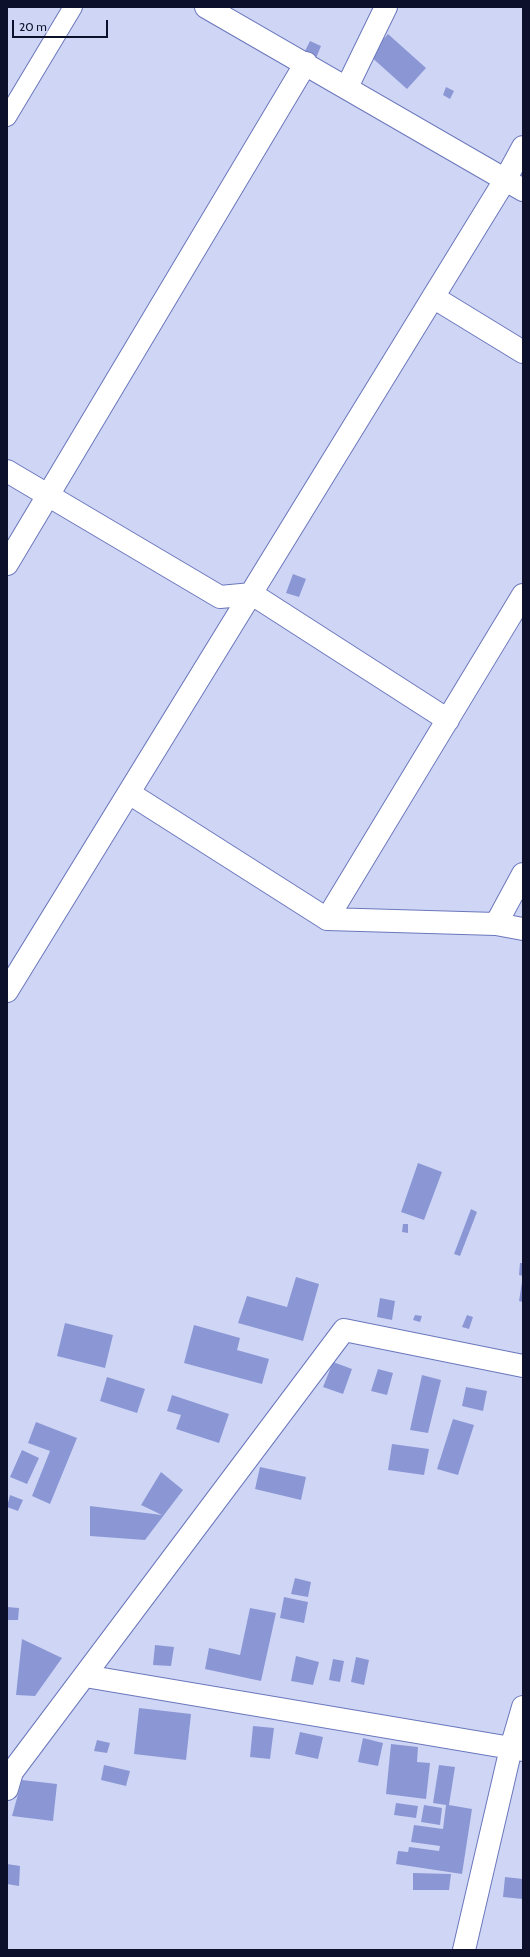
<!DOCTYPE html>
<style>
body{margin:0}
#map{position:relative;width:530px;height:1957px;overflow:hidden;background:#cfd6f5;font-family:Cabin,sans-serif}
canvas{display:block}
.frame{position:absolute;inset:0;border:8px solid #0d102b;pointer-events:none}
.scale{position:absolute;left:12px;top:20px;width:96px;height:18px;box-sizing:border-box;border:2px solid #0d102b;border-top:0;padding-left:5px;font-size:12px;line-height:14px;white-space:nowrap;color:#0d102b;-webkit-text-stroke:3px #cfd6f5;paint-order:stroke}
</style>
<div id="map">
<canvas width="530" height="1957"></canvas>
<div class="frame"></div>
<div class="scale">20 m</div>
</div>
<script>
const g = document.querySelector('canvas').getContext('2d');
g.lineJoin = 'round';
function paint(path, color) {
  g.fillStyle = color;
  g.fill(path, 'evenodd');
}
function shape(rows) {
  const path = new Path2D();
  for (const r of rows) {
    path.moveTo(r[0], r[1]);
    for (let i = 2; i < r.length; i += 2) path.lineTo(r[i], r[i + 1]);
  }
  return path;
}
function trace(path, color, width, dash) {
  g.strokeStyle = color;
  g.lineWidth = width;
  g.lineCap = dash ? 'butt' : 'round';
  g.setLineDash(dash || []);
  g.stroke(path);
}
const building = shape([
 [388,34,426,68,407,89,369,55],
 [310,41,321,46,314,63,302,57],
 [446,87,454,91,450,99,443,95],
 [293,574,306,579,299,597,286,593],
 [418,1163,442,1172,424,1220,401,1212],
 [471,1209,477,1212,460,1256,454,1254],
 [403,1224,408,1224,408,1233,402,1232],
 [520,1263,523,1263,523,1276,519,1275],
 [296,1277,319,1284,303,1341,238,1323,247,1296,287,1307],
 [522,1282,523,1282,523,1302,519,1301],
 [380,1298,395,1301,392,1320,377,1317],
 [415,1315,422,1316,420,1322,413,1320],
 [467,1315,473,1317,469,1329,462,1327],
 [65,1323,113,1335,105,1368,57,1356],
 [194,1325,240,1338,237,1350,269,1359,262,1384,184,1363],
 [333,1362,352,1369,343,1394,323,1387],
 [378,1369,393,1373,387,1395,371,1391],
 [422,1375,441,1380,428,1433,410,1430],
 [107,1377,145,1389,137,1413,100,1401],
 [466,1387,487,1391,483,1411,462,1406],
 [172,1395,229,1414,219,1443,176,1429,181,1415,167,1411],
 [453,1419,474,1425,458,1475,437,1469],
 [36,1422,77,1438,50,1504,32,1496,50,1451,28,1443],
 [392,1444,429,1449,424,1475,388,1470],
 [22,1450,39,1458,27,1484,10,1477],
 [260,1467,306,1477,301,1500,255,1489],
 [161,1472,183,1490,145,1540,90,1536,90,1506,162,1515,141,1505],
 [10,1495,23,1500,18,1511,7,1507],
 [295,1578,311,1582,308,1597,291,1594],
 [284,1597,308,1602,304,1623,280,1618],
 [7,1607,19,1608,18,1620,7,1620],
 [250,1608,276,1613,261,1681,205,1669,209,1648,240,1655],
 [22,1639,62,1658,35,1696,16,1695],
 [155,1645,174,1647,171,1666,153,1665],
 [296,1656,319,1662,313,1685,291,1681],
 [356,1657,369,1660,364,1685,351,1682],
 [333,1659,344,1661,340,1682,329,1680],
 [139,1708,191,1714,186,1760,134,1754],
 [253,1726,274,1728,270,1759,250,1757],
 [300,1732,323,1737,318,1759,295,1754],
 [363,1738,383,1743,378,1766,358,1762],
 [97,1740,110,1743,107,1753,94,1751],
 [391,1744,418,1747,417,1762,430,1763,426,1799,386,1794],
 [104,1765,130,1771,126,1786,101,1780],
 [439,1765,455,1767,449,1805,472,1809,462,1874,396,1864,398,1851,408,1852,409,1847,439,1851,440,1846,411,1842,414,1825,443,1829,446,1805,433,1803],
 [22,1780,57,1784,53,1821,12,1816],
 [396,1803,418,1806,416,1818,394,1815],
 [424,1805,442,1808,440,1825,421,1822],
 [7,1864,20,1866,19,1886,7,1884],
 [413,1873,451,1874,449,1890,413,1890],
 [505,1877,523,1879,523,1899,503,1897]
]);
const service = shape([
 [7,117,73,7]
]);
const minor = shape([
 [206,7,523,190],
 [347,87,386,7],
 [433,297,523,352],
 [7,471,220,597,252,594,448,720],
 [7,564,306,63],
 [129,793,327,919,496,924,523,929],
 [327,919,523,595],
 [496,924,523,874],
 [7,991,505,180,523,147],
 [85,1676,523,1750],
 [7,1789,12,1772,344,1330,523,1366],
 [464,1950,511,1748,523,1707]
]);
paint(building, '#8b97d5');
trace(service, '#6b77bc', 20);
trace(minor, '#6b77bc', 24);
trace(service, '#fff', 18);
trace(minor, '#fff', 22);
</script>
